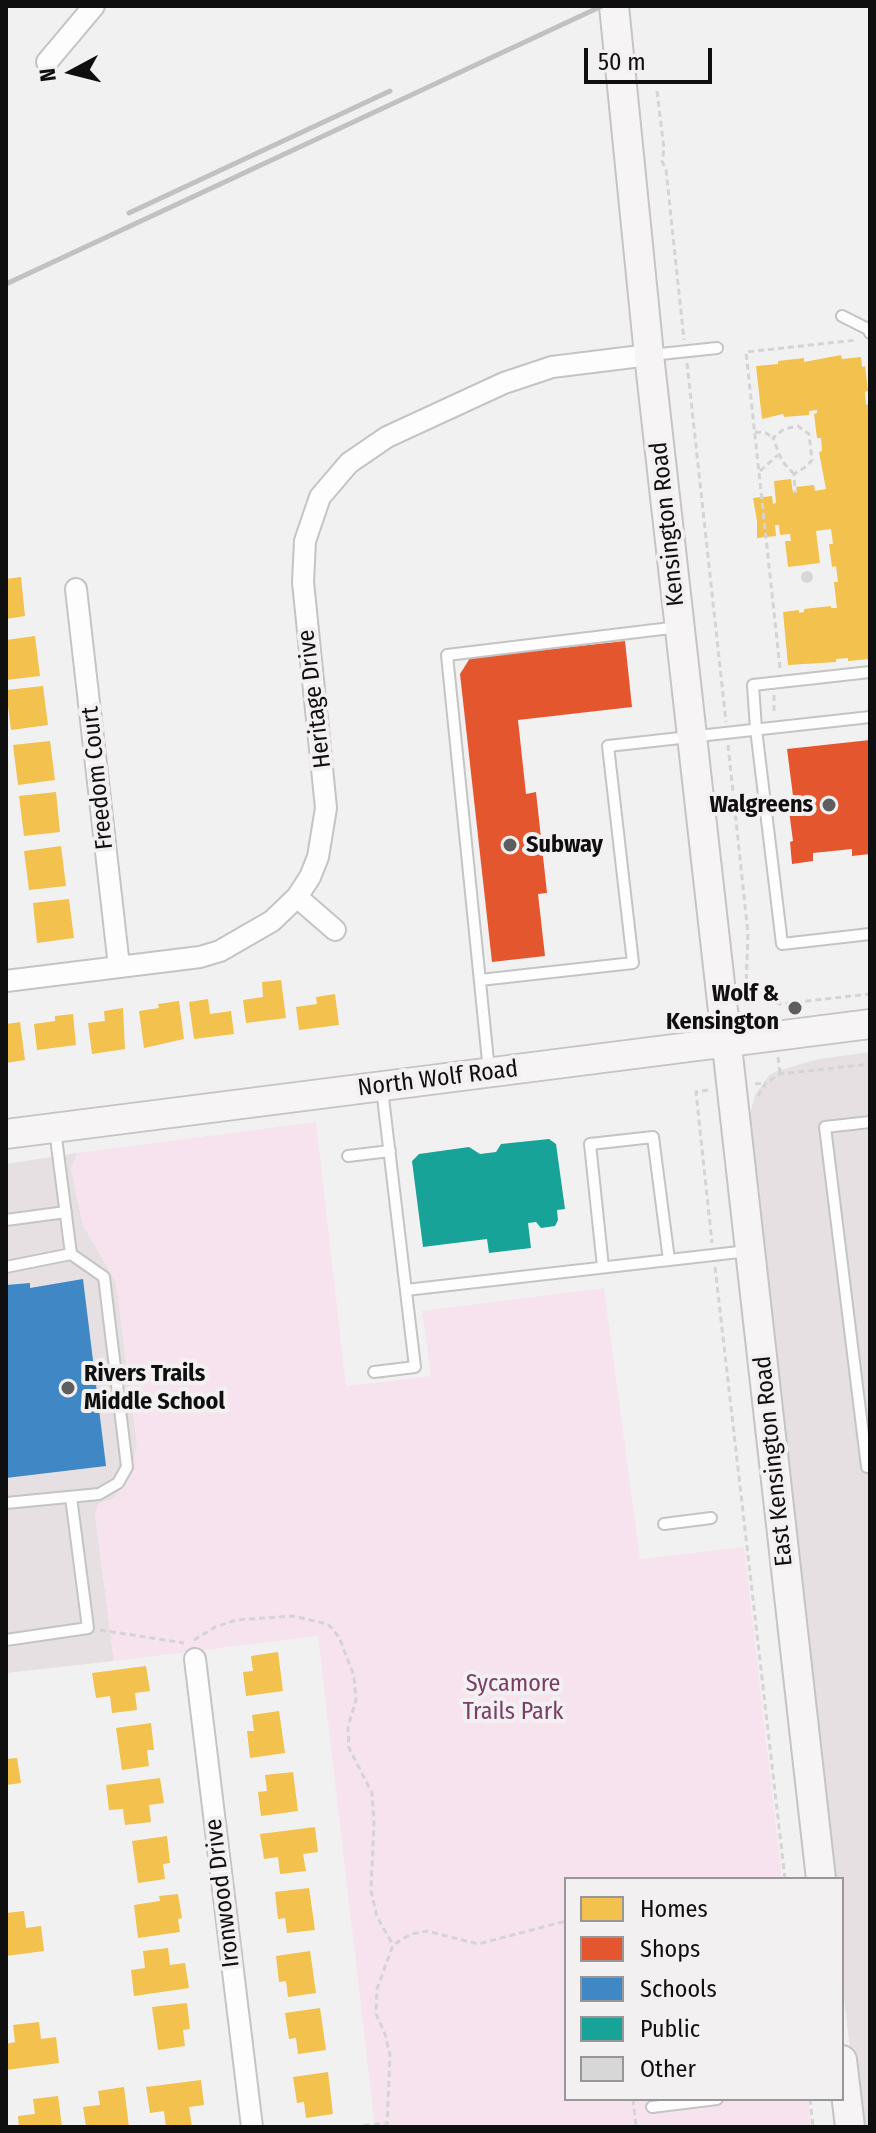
<!DOCTYPE html>
<style>
body{margin:0}
#map{position:relative;width:876px;height:2133px;overflow:hidden;background:#f2f1f2;font-family:"Fira Sans Condensed",sans-serif}
canvas{display:block}
.frame{position:absolute;inset:0;border:8px solid #100f10;pointer-events:none}
.legend{position:absolute;left:564px;top:1877px;width:280px;height:224px;box-sizing:border-box;background:#f3f0f2;border:2px solid #989698;margin:0;padding:10px 14px;list-style:none;font-size:24px;color:#100f10}
.legend li{display:flex;align-items:center;gap:16px;height:40px}
.legend b{width:40px;border:2px solid #989698}
.north{position:absolute;left:32px;top:32px;width:80px;height:80px;-webkit-text-stroke:6px #f3f0f2;paint-order:stroke;rotate:263deg;font-size:22px;font-weight:700;line-height:32px;text-align:center;color:#100f10}
.north::after{content:'';display:block;margin:auto;width:28px;height:36px;background:#100f10;clip-path:polygon(50% 0,100% 100%,50% 72%,0 100%)}
.scale{position:absolute;left:584px;top:48px;width:128px;height:36px;box-sizing:border-box;border:4px solid #100f10;border-top:0;padding-left:10px;font-size:24px;line-height:28px;white-space:nowrap;color:#100f10;-webkit-text-stroke:6px #f3f0f2;paint-order:stroke}
</style>
<div id="map">
<canvas width="876" height="2133"></canvas>
<div class="frame"></div>
<ul class="legend">
<li><b style="height:22px;background:#f2c14e"></b>Homes</li>
<li><b style="height:22px;background:#e4572e"></b>Shops</li>
<li><b style="height:22px;background:#3f88c5"></b>Schools</li>
<li><b style="height:22px;background:#17a398"></b>Public</li>
<li><b style="height:22px;background:#d8d7d8"></b>Other</li>
</ul>
<div class="north">N</div>
<div class="scale">50 m</div>
</div>
<script>
const g = document.querySelector('canvas').getContext('2d');
g.lineJoin = 'round';
function paint(path, color) {
  g.fillStyle = color;
  g.fill(path, 'evenodd');
}
function shape(rows) {
  const path = new Path2D();
  for (const r of rows) {
    if (r.length === 3) {
      path.moveTo(r[0] + r[2], r[1]);
      path.arc(r[0], r[1], r[2], 0, 2 * Math.PI);
      continue;
    }
    path.moveTo(r[0], r[1]);
    for (let i = 2; i < r.length; i += 2) path.lineTo(r[i], r[i + 1]);
  }
  return path;
}
function trace(path, color, width, dash) {
  g.strokeStyle = color;
  g.lineWidth = width;
  g.lineCap = dash ? 'butt' : 'round';
  g.setLineDash(dash || []);
  g.stroke(path);
}
function label(font, color, halo, rows, align = 'center') {
  g.font = font + ' "Fira Sans Condensed",sans-serif';
  g.lineWidth = 8;
  g.setLineDash([]);
  g.textBaseline = 'middle';
  g.strokeStyle = halo;
  g.fillStyle = color;
  for (const [text, x, y, turn = 0] of rows) {
    g.save();
    g.translate(x, y);
    g.rotate((+turn || 0) * Math.PI / 180);
    g.textAlign = isNaN(turn) ? turn : align;
    if (halo) g.strokeText(text, 0, 0);
    g.fillText(text, 0, 0);
    g.restore();
  }
}
const built = shape([
 [870,1052,870,2127,859,2127,842,1981,842,1879,830,1879,750,1114,755,1095,769,1075,777,1071,819,1059],
 [77,1153,71,1168,83,1225,116,1282,137,1445,130,1478,114,1498,99,1504,95,1513,114,1661,6,1673,6,1164]
]);
const green = shape([
 [316,1122,346,1386,431,1376,422,1311,604,1288,640,1559,744,1547,782,1879,566,1879,566,2099,808,2099,811,2127,375,2127,318,1636,114,1661,95,1513,99,1504,114,1498,130,1479,137,1445,116,1282,83,1225,71,1168,77,1153]
]);
const homes = shape([
 [841,355,842,359,861,357,862,367,865,366,868,391,865,392,866,405,870,404,870,659,848,661,848,658,836,659,836,662,788,665,783,612,799,610,799,613,804,612,804,609,831,606,831,608,837,608,834,582,838,582,836,566,832,567,829,544,833,544,831,529,816,531,820,563,788,567,785,541,791,541,790,534,780,535,779,525,775,525,776,536,757,538,757,521,753,498,772,496,773,504,776,503,774,481,791,479,793,493,797,492,796,487,814,485,815,491,826,489,819,452,822,451,821,438,817,438,814,414,817,413,817,410,809,411,809,415,784,417,783,414,762,419,756,366,778,364,778,361,804,358,804,362],
 [21,577,25,616,6,619,6,579],
 [35,636,40,676,6,680,6,640],
 [43,686,48,725,11,730,6,690],
 [50,741,55,780,18,785,13,745],
 [56,792,60,832,24,836,19,796],
 [61,846,66,886,29,890,24,851],
 [69,899,74,938,37,943,33,903],
 [281,980,286,1018,246,1023,243,1000,263,997,262,982],
 [335,994,339,1025,299,1030,296,1007,317,1004,316,997],
 [208,999,210,1014,231,1011,234,1034,194,1039,189,1002],
 [179,1001,184,1039,144,1048,139,1011,159,1008,158,1004],
 [123,1008,125,1049,92,1054,88,1023,105,1021,104,1011],
 [73,1014,76,1045,37,1050,34,1024,55,1021,55,1016],
 [20,1022,25,1060,6,1063,6,1024],
 [278,1652,283,1691,246,1696,243,1672,253,1671,251,1656],
 [146,1666,150,1691,135,1693,137,1710,112,1713,110,1696,96,1698,92,1673],
 [279,1711,285,1753,250,1758,247,1731,254,1731,252,1715],
 [151,1723,154,1750,147,1750,149,1766,122,1770,116,1728],
 [17,1758,21,1783,6,1785,6,1759],
 [293,1772,298,1811,261,1816,258,1792,267,1791,265,1775],
 [160,1778,164,1803,149,1805,151,1822,125,1825,123,1809,109,1810,106,1785],
 [315,1827,318,1852,303,1854,306,1871,280,1874,278,1857,264,1859,260,1834],
 [167,1836,170,1863,163,1864,165,1879,138,1883,132,1841],
 [309,1888,315,1930,287,1933,285,1918,278,1919,275,1892],
 [178,1894,182,1918,178,1919,180,1932,138,1938,134,1905,160,1901,159,1896],
 [24,1911,26,1928,41,1926,44,1951,6,1956,6,1913],
 [168,1948,170,1965,185,1963,189,1988,134,1996,131,1970,145,1968,143,1951],
 [310,1951,316,1993,288,1997,286,1981,279,1982,276,1956],
 [187,2003,190,2029,183,2030,185,2046,158,2050,152,2007],
 [320,2008,326,2050,298,2054,296,2038,289,2039,285,2013],
 [39,2022,41,2039,56,2037,59,2063,6,2070,6,2044,15,2042,13,2025],
 [328,2072,333,2114,306,2118,304,2102,297,2103,293,2077],
 [201,2080,204,2105,189,2107,192,2127,166,2127,164,2111,150,2113,146,2087],
 [124,2087,129,2127,86,2127,83,2107,100,2105,98,2091],
 [58,2096,62,2127,19,2127,18,2116,35,2114,33,2099]
]);
const shops = shape([
 [625,641,632,707,518,720,526,794,536,792,547,893,538,894,545,956,492,962,460,674,470,658],
 [870,740,870,854,852,856,852,849,813,853,813,861,792,864,790,842,793,841,787,796,793,796,787,749]
]);
const schools = shape([
 [83,1279,106,1466,6,1478,6,1285,30,1283,30,1288]
]);
const public = shape([
 [549,1139,556,1144,565,1209,557,1210,558,1220,555,1226,541,1228,536,1222,528,1223,531,1248,489,1253,487,1239,423,1247,412,1161,419,1154,469,1147,480,1154,496,1152,501,1144]
]);
const building = shape([
 [807,577,6]
]);
const path = shape([
 [657,91,664,149,662,161,666,170,684,340],
 [687,363,726,722],
 [755,432,766,433,773,438],
 [760,471,778,455],
 [794,474,782,461,773,438,784,429,798,426,809,434,812,460,807,466,794,474,795,493],
 [780,668,746,352,857,340],
 [774,695,774,715],
 [728,745,748,934,746,987,758,987,759,991,772,1002,780,1004,870,994],
 [778,1057,780,1074],
 [755,1084,766,1083],
 [708,1090,696,1092,712,1243],
 [758,1096,766,1083,780,1074,870,1064],
 [715,1267,785,1879],
 [100,1630,184,1643],
 [194,1640,215,1627,236,1620,292,1616,328,1624,339,1637,354,1676,356,1700,348,1727,349,1748,372,1793,374,1822,371,1891,377,1917,393,1945],
 [633,2099,636,2127],
 [810,2099,813,2127],
 [354,2127,385,2123],
 [387,2127,390,2055,385,2034,376,2014,377,1989,393,1945,411,1934,427,1931,478,1944,566,1921]
]);
const service = shape([
 [842,316,868,329,870,333],
 [651,355,717,348],
 [870,672,753,685,756,729,782,944,870,934],
 [480,980,633,963,608,746,870,717],
 [489,1071,447,655,679,627],
 [870,1122,825,1127,867,1467,870,1467],
 [348,1156,390,1151],
 [6,1220,66,1212],
 [6,1267,71,1254],
 [603,1267,590,1144,653,1137,669,1260],
 [406,1290,748,1251],
 [374,1372,415,1367,382,1089],
 [6,1503,99,1494,118,1483,127,1467,104,1277,71,1254,55,1130],
 [664,1524,711,1518],
 [6,1640,88,1628,71,1497],
 [652,2107,717,2099]
]);
const minor = shape([
 [47,62,94,6],
 [76,589,119,966],
 [297,897,335,930],
 [6,981,200,957,220,951,272,921,297,897,310,877,318,857,326,808,303,582,305,541,320,497,349,463,387,437,504,383,552,367,649,355],
 [195,1659,252,2127]
]);
const secondary = shape([
 [614,6,649,355,821,1879],
 [6,1134,870,1024],
 [842,2060,850,2127]
]);
const rail = shape([
 [129,213,390,91],
 [6,284,602,6]
]);
const markers = [
 [829,805,8,"#5f5e5f"],
 [510,845,8,"#5f5e5f"],
 [795,1008,8,"#5f5e5f"],
 [68,1388,8,"#5f5e5f"]
];
const streetNames = [
 ["Kensington Road",668,524,-96],
 ["Heritage Drive",315,699,-97],
 ["Freedom Court",98,778,-96],
 ["North Wolf Road",438,1079,-7],
 ["East Kensington Road",774,1461,-96],
 ["Ironwood Drive",223,1893,-97]
];
const poiNames = [
 ["Walgreens",813,805],
 ["Subway",526,845,"left"],
 ["Wolf &",779,994],
 ["Kensington",779,1022],
 ["Rivers Trails",84,1374,"left"],
 ["Middle School",84,1402,"left"]
];
const parkNames = [
 ["Sycamore",513,1684],
 ["Trails Park",513,1712]
];
paint(built, '#e6e0e3');
paint(green, '#f6e3ee');
paint(homes, '#f2c14e');
paint(shops, '#e4572e');
paint(schools, '#3f88c5');
paint(public, '#17a398');
paint(building, '#d8d7d8');
trace(service, '#c5c4c5', 14);
trace(minor, '#c5c4c5', 24);
trace(secondary, '#c5c4c5', 32);
trace(path, '#d5d4d4', 3, [6, 4]);
trace(service, '#fdfdfd', 10);
trace(minor, '#fdfdfd', 20);
trace(secondary, '#f7f4f6', 28);
trace(rail, '#c2c1c2', 5);
for (const [x, y, r, color] of markers) {
  const dot = new Path2D();
  dot.arc(x, y, r, 0, 2 * Math.PI);
  g.fillStyle = color;
  g.fill(dot);
  trace(dot, '#f3f0f2', 3);
}
label('24px', '#100f10', '#f3f0f2', streetNames);
label('bold 24px', '#100f10', '#f3f0f2', poiNames, 'right');
label('24px', '#7a3e65', '#f3f0f2', parkNames);
</script>
